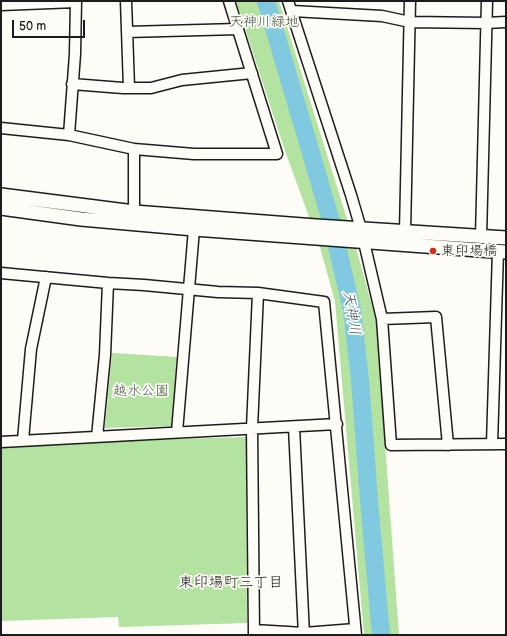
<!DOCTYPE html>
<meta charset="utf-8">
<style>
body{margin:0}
#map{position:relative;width:507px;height:636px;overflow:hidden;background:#fdfcf7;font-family:"Balsamiq Sans",sans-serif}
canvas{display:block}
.frame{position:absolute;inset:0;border:2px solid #1c1c1c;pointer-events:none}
.scale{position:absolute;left:12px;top:20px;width:73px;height:18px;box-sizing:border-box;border:2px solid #1c1c1c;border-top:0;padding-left:5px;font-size:12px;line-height:14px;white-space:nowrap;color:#1c1c1c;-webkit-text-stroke:3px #fdfcf7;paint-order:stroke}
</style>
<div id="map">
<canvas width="507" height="636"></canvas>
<div class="frame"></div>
<div class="scale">50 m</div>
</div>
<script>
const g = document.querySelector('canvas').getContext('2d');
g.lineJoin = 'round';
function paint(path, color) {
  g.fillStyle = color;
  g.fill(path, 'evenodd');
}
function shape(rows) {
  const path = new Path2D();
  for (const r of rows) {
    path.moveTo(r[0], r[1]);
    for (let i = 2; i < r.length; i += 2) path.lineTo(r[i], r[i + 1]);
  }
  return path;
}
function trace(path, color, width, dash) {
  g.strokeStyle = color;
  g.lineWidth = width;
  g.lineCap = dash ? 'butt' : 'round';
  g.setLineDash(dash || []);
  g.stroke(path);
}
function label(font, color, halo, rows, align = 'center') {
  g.font = font + ' "Balsamiq Sans","Klee One",sans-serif';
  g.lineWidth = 3.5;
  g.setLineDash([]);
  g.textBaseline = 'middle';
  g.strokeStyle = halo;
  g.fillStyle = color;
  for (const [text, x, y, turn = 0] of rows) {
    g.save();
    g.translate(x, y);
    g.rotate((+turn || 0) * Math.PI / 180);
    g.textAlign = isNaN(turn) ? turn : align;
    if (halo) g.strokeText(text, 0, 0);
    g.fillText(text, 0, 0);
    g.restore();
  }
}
const green = shape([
 [236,1,279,1,356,248,376,320,399,635,364,635,335,301,319,244,285,151],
 [112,353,177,357,172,426,105,428],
 [246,437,247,623,119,627,118,617,1,621,1,444]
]);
const river = shape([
 [266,1,331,221,352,310,360,380,369,500,381,635]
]);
const minor = shape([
 [126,1,129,88],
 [288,1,351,195,361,229],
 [1,5,76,2],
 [292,11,382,16,410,22,486,23,506,22],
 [127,32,238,29],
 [72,84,123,88,151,88,182,80,252,73],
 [1,128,69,135,134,149,194,154,277,154,229,1],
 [69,135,75,54,76,1],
 [134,212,134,149],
 [405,232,410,1],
 [481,237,487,1],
 [364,242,382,319,391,445,506,444],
 [1,273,108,283,144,285,218,292,258,293,324,302,356,635],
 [382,319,436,317,448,445],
 [294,427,304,635],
 [177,432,194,229],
 [97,437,105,355,108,283],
 [23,440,31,349,46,277],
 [1,442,337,424],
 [492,444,498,251],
 [254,630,304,633,355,629],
 [254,635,252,428,258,293]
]);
const tertiary = shape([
 [1,195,134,212,316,226,506,238],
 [1,208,81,219,194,229,506,252]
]);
const markers = [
 [433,251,4,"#c8321e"]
];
const parkNames = [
 ["天神川緑地",264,22],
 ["越水公園",141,391]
];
const poiNames = [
 ["東印場橋",441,251]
];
const waterNames = [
 ["天神川",351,313,80]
];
const neighbourhoodNames = [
 ["東印場町三丁目",231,583]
];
paint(green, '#b3e2a1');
trace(river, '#80c9e0', 18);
trace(minor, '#1c1c1c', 13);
trace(tertiary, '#1c1c1c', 16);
trace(minor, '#fdfcf7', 10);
trace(tertiary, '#fdfcf7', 13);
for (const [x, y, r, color] of markers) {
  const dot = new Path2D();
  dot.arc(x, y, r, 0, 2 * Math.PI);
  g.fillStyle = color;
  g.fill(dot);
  trace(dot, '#fdfcf7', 1.5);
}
label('14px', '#495744', '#fdfcf7', parkNames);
label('14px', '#1c1c1c', '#fdfcf7', poiNames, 'left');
label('italic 15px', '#3f5961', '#fdfcf7', waterNames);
label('15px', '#1c1c1c', '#fdfcf7', neighbourhoodNames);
</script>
